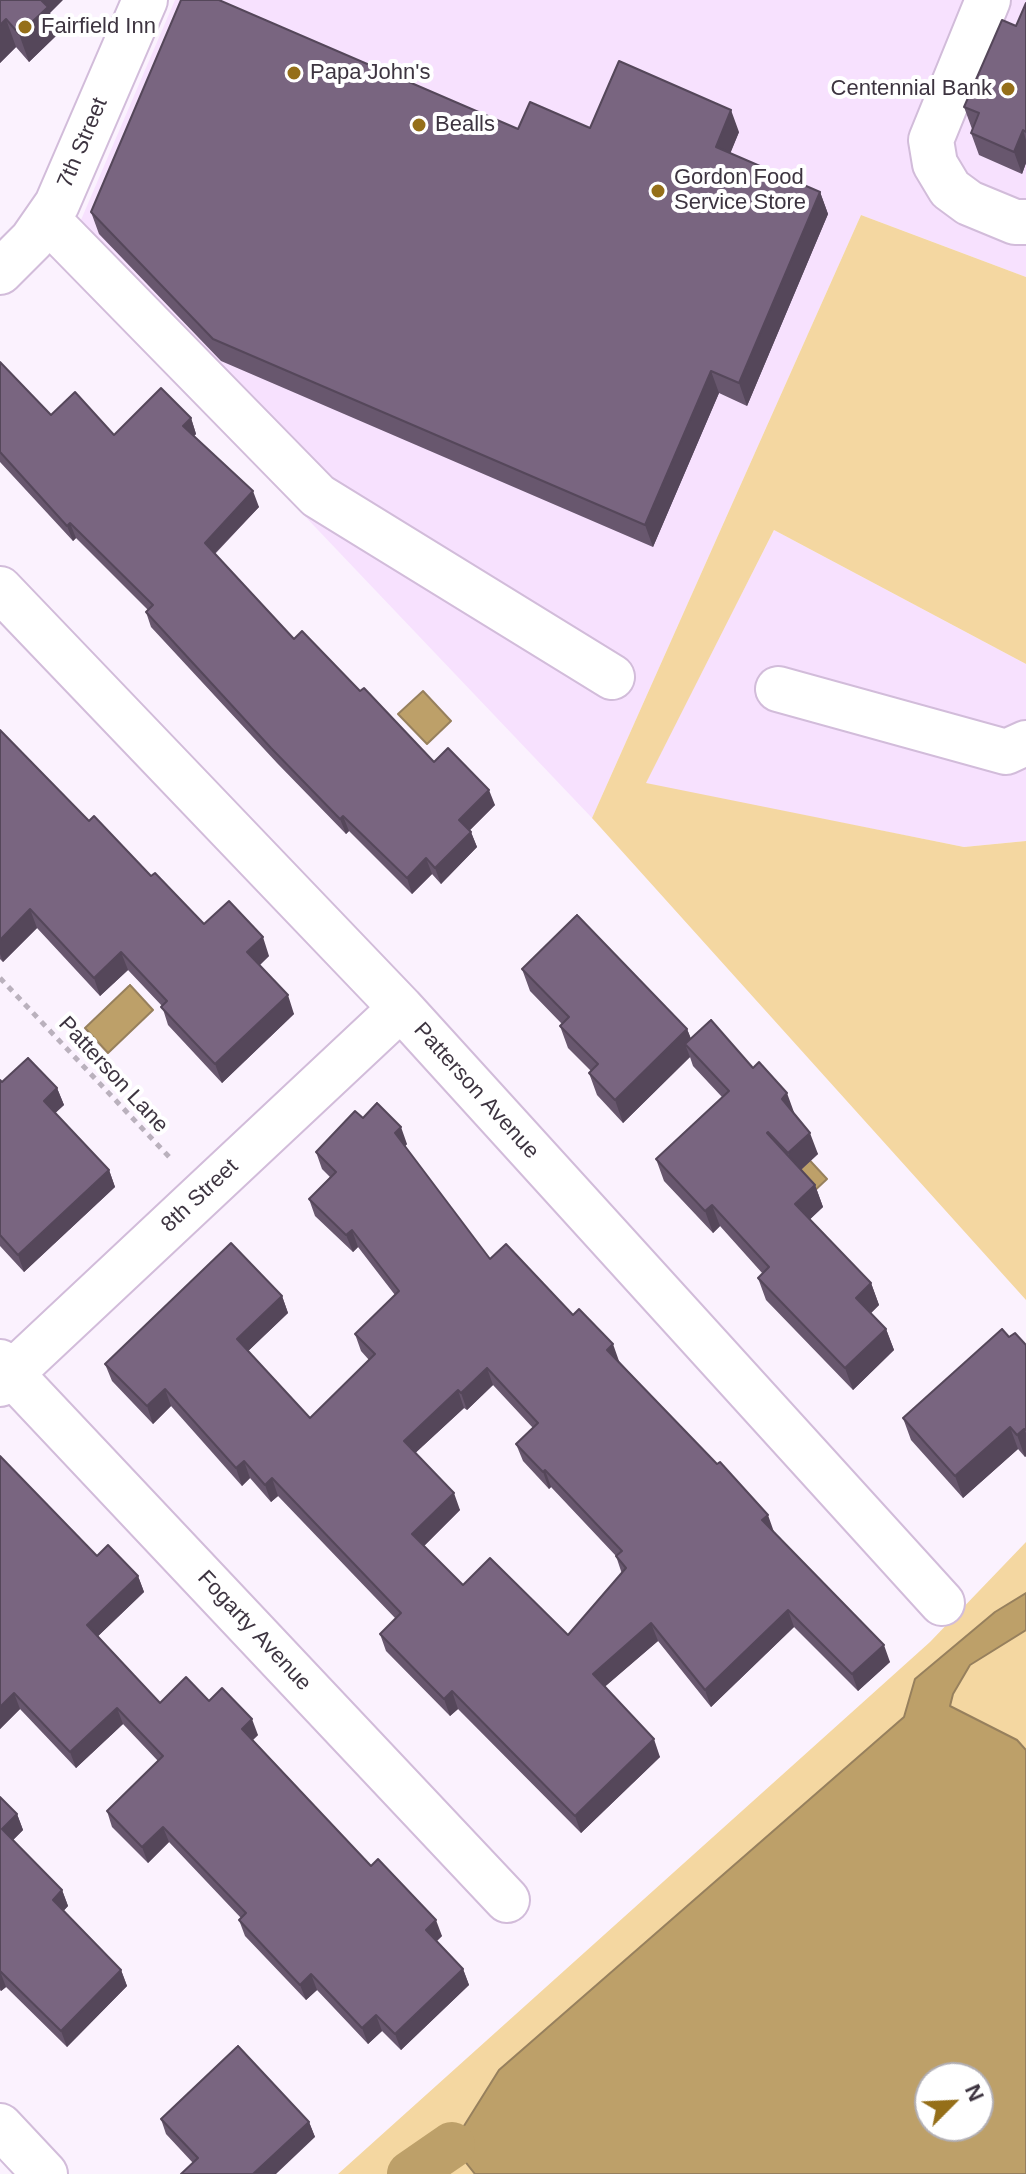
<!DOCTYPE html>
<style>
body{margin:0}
#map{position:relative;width:1026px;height:2174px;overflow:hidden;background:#fbf2fe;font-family:Helvetica,sans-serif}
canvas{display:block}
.north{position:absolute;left:914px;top:2062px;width:80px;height:80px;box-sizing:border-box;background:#fff;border:2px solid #b1aeb3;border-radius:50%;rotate:66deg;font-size:22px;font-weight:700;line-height:32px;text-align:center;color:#3d3440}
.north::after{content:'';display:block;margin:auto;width:28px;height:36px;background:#956f19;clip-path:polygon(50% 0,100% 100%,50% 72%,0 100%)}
</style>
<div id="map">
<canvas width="1026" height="2174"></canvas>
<div class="north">N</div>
</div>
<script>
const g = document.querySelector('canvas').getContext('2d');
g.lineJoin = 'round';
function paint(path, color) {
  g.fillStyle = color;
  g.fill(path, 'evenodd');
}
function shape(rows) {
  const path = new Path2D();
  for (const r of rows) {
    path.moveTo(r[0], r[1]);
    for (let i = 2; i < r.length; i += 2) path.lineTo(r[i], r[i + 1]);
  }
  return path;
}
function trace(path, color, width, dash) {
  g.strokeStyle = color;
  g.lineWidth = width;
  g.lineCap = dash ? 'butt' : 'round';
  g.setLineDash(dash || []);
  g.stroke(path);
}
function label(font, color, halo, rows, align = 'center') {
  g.font = font + ' Helvetica,sans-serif';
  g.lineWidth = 8;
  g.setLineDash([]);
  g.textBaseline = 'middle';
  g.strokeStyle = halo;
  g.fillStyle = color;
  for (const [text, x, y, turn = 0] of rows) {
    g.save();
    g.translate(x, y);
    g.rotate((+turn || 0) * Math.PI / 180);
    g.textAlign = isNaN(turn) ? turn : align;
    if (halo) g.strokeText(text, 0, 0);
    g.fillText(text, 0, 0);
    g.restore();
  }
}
const built = shape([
 [175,0,1026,0,1026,277,861,215,592,818,63,262],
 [774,530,1026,664,1026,841,964,847,645,784]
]);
const green = shape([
 [861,215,1026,277,1026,664,774,530,646,783,964,847,1026,841,1026,1300,592,818],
 [1026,1542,1026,1593,995,1612,915,1679,904,1717,500,2070,452,2145,475,2174,338,2174,930,1642],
 [1026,1630,1026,1750,1017,1740,950,1706,953,1694,970,1665]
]);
const water = shape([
 [423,691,451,721,427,744,398,714,423,691],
 [130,985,153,1010,108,1053,85,1028,130,985],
 [790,1139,827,1179,811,1194,786,1167,790,1139],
 [1026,1593,1026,1630,970,1665,953,1694,950,1706,1017,1740,1026,1750,1026,2174,475,2174,452,2145,499,2070,904,1717,915,1679,995,1612,1026,1593],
 [930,2078,978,2078,978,2126,930,2126,930,2078]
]);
const canal = shape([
 [410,2174,452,2145]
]);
const path = shape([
 [0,978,173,1161]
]);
const minor = shape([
 [988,0,931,140,935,164,950,189,969,203,1015,222,1026,222],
 [47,219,318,496,612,677],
 [0,272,32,240,57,204,145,0],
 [0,589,401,1008,942,1603],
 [778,689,1006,752,1026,743],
 [0,1362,507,1900],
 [0,1384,401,1008],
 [0,2126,45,2174]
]);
const wall = shape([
 [0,0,50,13,58,34,29,62,16,47,0,63],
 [1026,3,1026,163,1022,174,979,155,971,133,972,129,964,107,1016,26],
 [590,128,739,132,730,153,820,192,828,214,747,406,719,393,653,547,221,361,99,234,91,212,518,129],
 [0,362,51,415,114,435,191,418,196,434,194,436,259,507,215,554,294,639,360,691,434,762,495,805,470,830,477,847,441,884,432,874,412,894,349,831,346,834,277,763,151,627,146,612,148,610,76,538,73,541,0,462],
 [0,730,89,821,204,924,269,956,259,965,294,1014,222,1083,168,1025,162,1006,128,970,100,996,37,928,3,962,0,959],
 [522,969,687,1029,691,1039,795,1115,818,1154,801,1170,815,1185,823,1207,810,1219,871,1283,879,1305,871,1313,886,1329,894,1350,853,1390,766,1300,758,1278,763,1274,720,1226,713,1233,664,1181,656,1159,722,1097,693,1066,690,1057,623,1123,597,1095,589,1073,591,1071,568,1048,560,1026,562,1024,530,991],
 [0,1080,2,1082,57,1088,64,1105,55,1113,109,1170,115,1187,24,1272,0,1246],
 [363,1118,407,1144,405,1146,490,1259,573,1315,619,1361,774,1532,890,1662,858,1691,794,1627,711,1707,658,1641,605,1686,660,1757,581,1833,458,1709,450,1716,386,1651,380,1634,396,1619,278,1496,271,1502,250,1478,242,1486,171,1406,153,1424,112,1381,105,1364,282,1296,288,1313,248,1351,310,1418,369,1360,361,1351,355,1334,395,1295,358,1247,353,1252,315,1216,309,1199,330,1177,322,1169,316,1152],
 [493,1385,533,1428,516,1444,523,1461,549,1489,551,1487,616,1556,622,1574,568,1635,463,1585,424,1546,460,1510,415,1453,464,1408,467,1410],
 [1009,1337,1026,1345,1026,1456,1025,1457,1018,1449,963,1498,911,1440,903,1418],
 [0,1456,97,1556,138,1576,144,1592,98,1636,160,1703,209,1701,258,1735,253,1740,371,1866,442,1936,437,1941,463,1969,469,1985,401,2050,382,2031,368,2044,317,1990,306,2000,245,1936,239,1920,241,1918,169,1842,148,1863,112,1827,107,1811,158,1761,123,1724,76,1768,20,1709,0,1729],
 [0,1797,17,1814,23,1830,13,1840,62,1890,68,1906,63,1911,121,1970,127,1986,67,2047,6,1987,1,1991,0,1990],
 [161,2119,309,2122,315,2137,193,2163,166,2134]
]);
const shadedWall = shape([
 [37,0,63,0,50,13,58,34,29,62,19,34],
 [6,19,16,47,0,63,0,25],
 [731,110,739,132,724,169,716,147],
 [1023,130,1026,140,1026,163,1022,174,1014,152],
 [820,192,828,214,747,406,739,383],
 [711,371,719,393,653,547,645,525],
 [191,418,196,434,189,441,183,426],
 [253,491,259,507,210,558,205,543],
 [70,523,76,538,73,541,67,526],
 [489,790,495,805,465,835,459,820],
 [343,816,349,831,346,834,340,819],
 [471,832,477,847,441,884,435,868],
 [426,858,432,874,412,894,407,878],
 [30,909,37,928,3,962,0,954,0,940],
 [263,937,269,956,254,971,247,952],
 [121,952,128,970,100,996,94,978],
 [288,995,294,1014,222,1083,215,1064],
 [687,1029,696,1051,685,1044,690,1057,623,1123,615,1100],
 [57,1088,64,1105,50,1118,44,1101],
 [787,1093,795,1115,782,1099],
 [401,1127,407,1144,402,1150,395,1133],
 [810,1133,818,1154,796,1174,788,1153],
 [109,1170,115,1187,24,1272,18,1255],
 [815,1185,823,1207,803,1226,795,1204],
 [712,1205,720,1226,713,1233,705,1211],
 [352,1230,358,1247,353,1252,346,1235],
 [871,1283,879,1305,864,1320,856,1298],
 [282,1296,288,1313,243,1356,237,1339],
 [886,1329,894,1350,853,1390,845,1368],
 [613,1344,619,1361,613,1367,607,1350],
 [487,1368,493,1385,467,1410,461,1393],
 [165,1389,171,1406,153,1424,147,1406],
 [458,1390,464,1408,410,1458,404,1441],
 [1010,1427,1018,1449,963,1498,955,1476],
 [1024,1429,1026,1433,1026,1456,1025,1457,1017,1435],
 [244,1461,250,1478,242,1486,236,1468],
 [545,1470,551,1487,549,1489,543,1472],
 [272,1478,278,1496,271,1502,265,1485],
 [454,1493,460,1510,419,1551,412,1534],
 [768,1515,774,1532,768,1538,762,1520],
 [138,1576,144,1592,93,1641,87,1625],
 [788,1610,794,1627,711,1707,705,1690],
 [651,1623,658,1641,600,1691,593,1674],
 [884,1645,890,1662,858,1691,852,1674],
 [452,1691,458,1709,450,1716,444,1699],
 [14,1693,20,1709,0,1729,0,1707],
 [117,1708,123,1724,76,1768,70,1752],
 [252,1719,258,1735,248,1744,242,1729],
 [654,1739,660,1757,581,1833,575,1816],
 [17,1814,23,1830,8,1845,2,1829],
 [163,1827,169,1842,148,1863,142,1847],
 [62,1890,68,1906,59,1916,53,1900],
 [436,1920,442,1936,432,1945,426,1930],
 [463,1969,469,1985,401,2050,395,2034],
 [121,1970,127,1986,67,2047,61,2031],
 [0,1971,6,1987,1,1991,0,1987],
 [311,1974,317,1990,306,2000,300,1985],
 [376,2015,382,2031,368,2044,362,2028],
 [309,2122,315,2137,276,2174,253,2174]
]);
const building = shape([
 [0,0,41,0,48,7,19,34,6,19,0,25,0,0],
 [181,0,219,0,518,129,530,102,590,128,619,61,731,110,716,147,820,192,739,383,711,371,645,525,213,339,91,212,181,0],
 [1026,3,1026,132,1023,130,1014,152,971,133,979,113,964,107,1002,20,1016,26,1026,3],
 [0,362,51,415,75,392,114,435,161,388,191,418,183,426,253,491,205,543,294,639,302,631,360,691,364,688,434,762,448,748,489,790,459,820,471,832,435,868,426,858,407,878,343,816,340,819,271,748,146,612,153,605,70,523,67,526,0,452,0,362],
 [0,730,89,821,94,816,151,876,155,873,204,924,229,901,263,937,247,952,288,995,215,1064,161,1007,167,1001,121,952,94,978,30,909,0,940,0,730],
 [577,915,687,1029,615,1100,589,1073,598,1064,560,1026,569,1017,522,969,577,915],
 [711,1020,753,1068,759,1062,787,1093,782,1099,810,1133,788,1153,768,1132,767,1133,815,1185,795,1204,871,1283,856,1298,886,1329,845,1368,758,1278,769,1267,712,1205,705,1211,656,1159,729,1091,685,1044,711,1020],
 [28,1058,57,1088,44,1101,109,1170,18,1255,0,1235,0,1080,2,1082,28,1058],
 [377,1103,401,1127,395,1133,490,1259,506,1244,573,1315,579,1309,613,1344,607,1350,717,1464,720,1462,768,1515,762,1520,884,1645,852,1674,788,1610,705,1690,651,1623,593,1674,654,1739,575,1816,452,1691,444,1699,380,1634,401,1613,272,1478,265,1485,244,1461,236,1468,165,1389,147,1406,105,1364,231,1243,282,1296,237,1339,310,1418,375,1354,355,1334,399,1291,352,1230,346,1235,309,1199,336,1172,316,1152,355,1111,363,1118,377,1103],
 [487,1368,538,1423,516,1444,543,1472,545,1470,622,1551,616,1556,626,1568,568,1635,490,1558,463,1585,412,1534,454,1493,404,1441,458,1390,461,1393,487,1368],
 [1002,1329,1009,1337,1015,1333,1026,1345,1026,1430,1024,1429,1017,1435,1010,1427,955,1476,903,1418,1002,1329],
 [0,1456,97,1556,108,1545,138,1576,87,1625,160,1703,186,1677,209,1701,222,1688,252,1719,242,1729,371,1866,378,1859,436,1920,426,1930,463,1969,395,2034,376,2015,362,2028,311,1974,300,1985,239,1920,246,1913,163,1827,142,1847,107,1811,163,1756,117,1708,70,1752,14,1693,0,1707,0,1456],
 [0,1797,17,1814,2,1829,62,1890,53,1900,121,1970,61,2031,0,1971,0,1797],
 [238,2046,309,2122,253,2174,181,2174,198,2158,161,2119,238,2046]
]);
const markers = [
 [25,27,8,"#956f19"],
 [294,73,8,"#956f19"],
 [1008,89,8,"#956f19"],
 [419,125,8,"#956f19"],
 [658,191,8,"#956f19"]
];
const poiNames = [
 ["Fairfield Inn",41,27],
 ["Papa John's",310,73],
 ["Centennial Bank",992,89,"right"],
 ["Bealls",435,125],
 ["Gordon Food",674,178],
 ["Service Store",674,203]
];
const streetNames = [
 ["7th Street",83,143,-67],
 ["Patterson Lane",113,1075,47],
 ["Patterson Avenue",476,1091,48],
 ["8th Street",200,1196,-43],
 ["Fogarty Avenue",254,1631,47]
];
paint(built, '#f7e1fe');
paint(green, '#f4d7a1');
paint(water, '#bda069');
trace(water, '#97805d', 2);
trace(canal, '#bda069', 46);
trace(minor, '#d2bcda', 48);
trace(path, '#bab1bd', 5, [6, 6]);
trace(minor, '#fff', 44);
paint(wall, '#68576e');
paint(shadedWall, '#55475a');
paint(building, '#796580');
trace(building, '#55475a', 2);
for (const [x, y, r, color] of markers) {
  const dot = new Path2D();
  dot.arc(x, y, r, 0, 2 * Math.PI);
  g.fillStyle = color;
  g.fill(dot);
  trace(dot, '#fff', 3);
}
label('22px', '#3d3440', '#fff', poiNames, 'left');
label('22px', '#3d3440', '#fff', streetNames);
</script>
